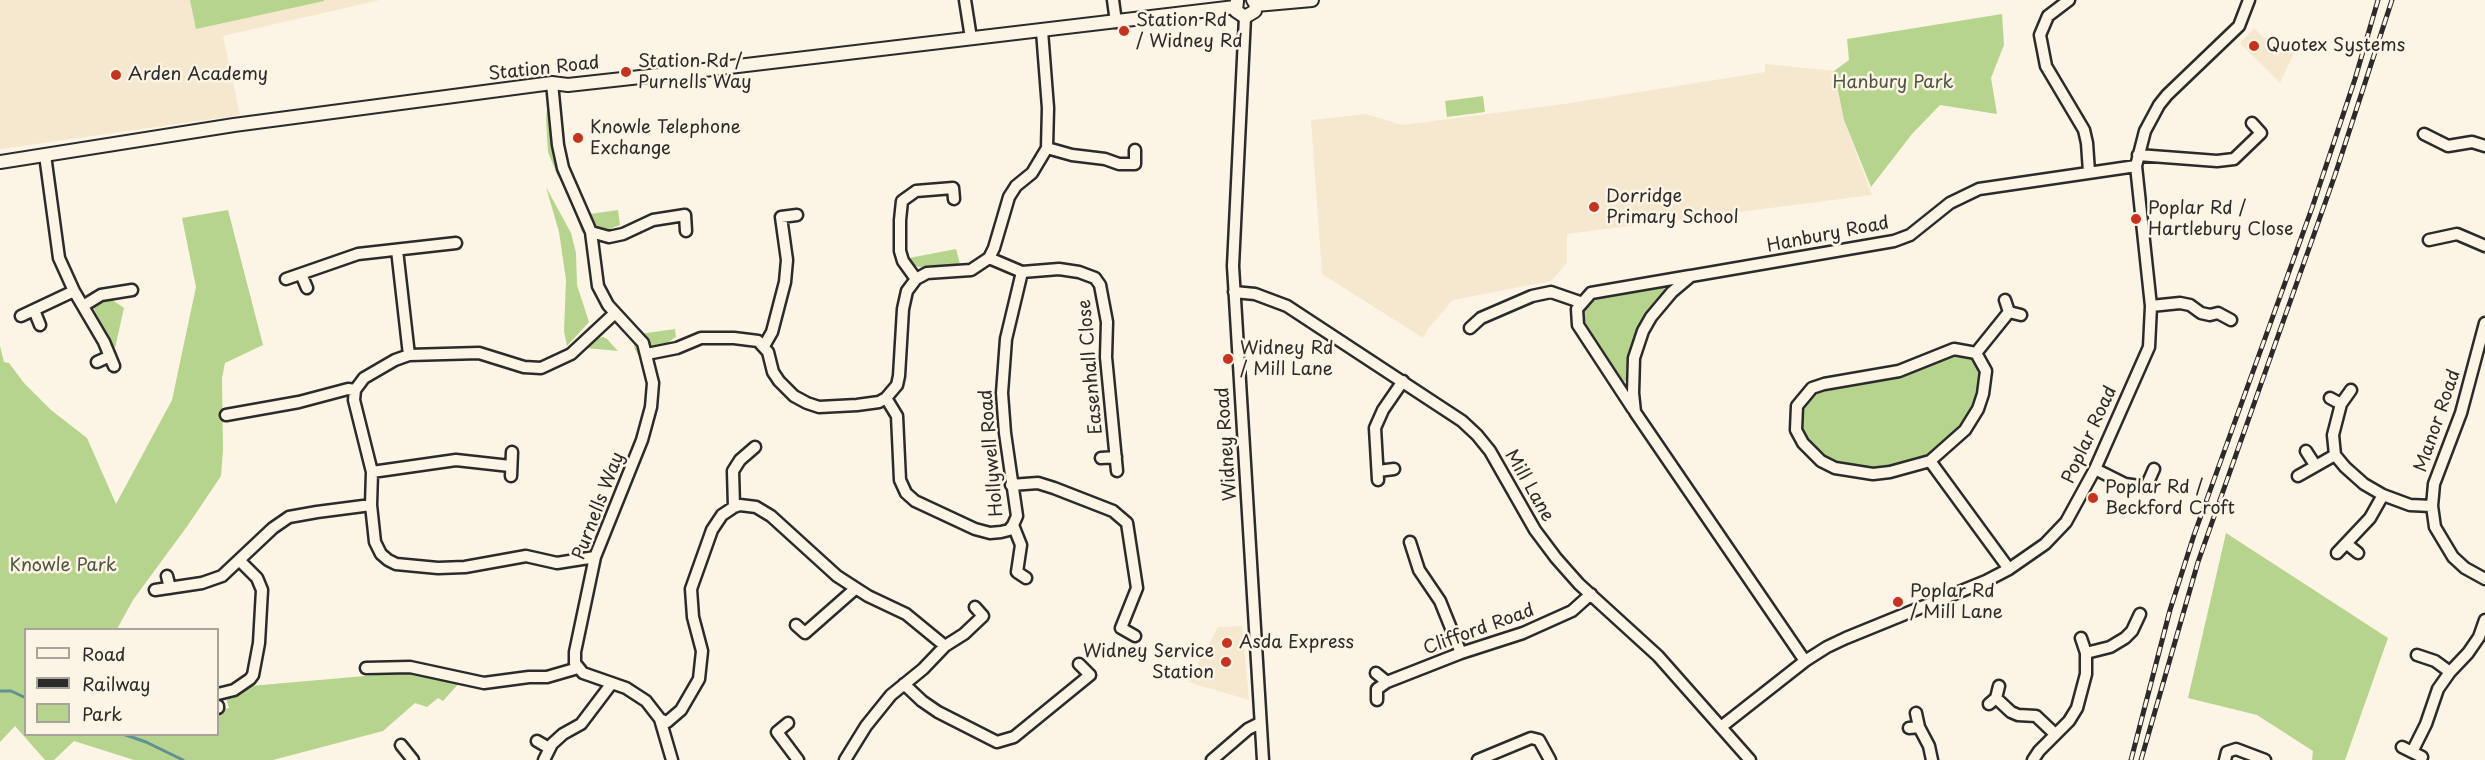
<!DOCTYPE html>
<style>
body{margin:0}
#map{position:relative;width:2485px;height:760px;overflow:hidden;background:#fcf5e5;font-family:"Playpen Sans",sans-serif}
canvas{display:block}
.legend{position:absolute;left:24px;top:628px;width:195px;height:108px;box-sizing:border-box;background:#fcf5e5;border:2px solid #a8a49b;margin:0;padding:8px 10px;list-style:none;font-size:18px;color:#2b2b2b}
.legend li{display:flex;align-items:center;gap:12px;height:30px}
.legend b{width:30px;border:2px solid #a8a49b}
</style>
<div id="map">
<canvas width="2485" height="760"></canvas>
<ul class="legend">
<li><b style="height:8px;background:#fcf5e5"></b>Road</li>
<li><b style="height:8px;background:#2b2b2b"></b>Railway</li>
<li><b style="height:16px;background:#b6d48d"></b>Park</li>
</ul>
</div>
<script>
const g = document.querySelector('canvas').getContext('2d');
g.lineJoin = 'round';
function paint(path, color) {
  g.fillStyle = color;
  g.fill(path, 'evenodd');
}
function shape(rows) {
  const path = new Path2D();
  for (const r of rows) {
    path.moveTo(r[0], r[1]);
    for (let i = 2; i < r.length; i += 2) path.lineTo(r[i], r[i + 1]);
  }
  return path;
}
function trace(path, color, width, dash) {
  g.strokeStyle = color;
  g.lineWidth = width;
  g.lineCap = dash ? 'butt' : 'round';
  g.setLineDash(dash || []);
  g.stroke(path);
}
function label(font, color, halo, rows, align = 'center') {
  g.font = font + ' "Playpen Sans",sans-serif';
  g.lineWidth = 5;
  g.setLineDash([]);
  g.textBaseline = 'middle';
  g.strokeStyle = halo;
  g.fillStyle = color;
  for (const [text, x, y, turn = 0] of rows) {
    g.save();
    g.translate(x, y);
    g.rotate((+turn || 0) * Math.PI / 180);
    g.textAlign = isNaN(turn) ? turn : align;
    if (halo) g.strokeText(text, 0, 0);
    g.fillText(text, 0, 0);
    g.restore();
  }
}
const built = shape([
 [0,0,380,0,223,36,240,115,0,149],
 [2254,28,2263,37,2294,53,2280,83,2240,43],
 [1765,64,1834,71,1844,120,1872,195,1567,234,1567,263,1551,281,1453,300,1427,330,1423,338,1322,274,1311,120,1366,114,1402,125,1564,104,1765,72],
 [1242,626,1249,700,1188,682,1218,627]
]);
const green = shape([
 [190,0,324,0,324,1,196,29],
 [2002,14,2004,45,1991,78,1997,114,1940,105,1912,134,1871,187,1844,120,1834,71,1849,60,1847,39],
 [553,96,568,174,558,177,548,152,546,119,548,100],
 [1483,96,1485,112,1447,117,1445,101],
 [546,187,571,233,576,253,577,285,589,322,567,346,564,331,566,280,559,232],
 [228,210,263,345,225,363,222,378,223,450,221,476,188,525,133,600,117,629,26,630,26,734,218,734,218,710,229,708,226,698,250,686,411,672,460,682,443,701,438,698,427,707,415,703,383,731,273,760,134,760,74,741,54,760,45,760,15,726,0,742,0,346,4,362,9,363,24,383,51,410,87,438,116,504,172,400,196,287,182,218],
 [618,210,620,225,604,231,587,235,582,232,576,216],
 [956,249,960,264,922,268,916,266,909,258],
 [1662,284,1666,291,1628,380,1621,383,1581,326,1580,310,1591,296],
 [108,297,124,308,115,348,112,347,94,309,95,303],
 [675,329,676,337,654,352,646,356,638,355,634,347,635,339,640,334],
 [603,337,607,339,618,351,586,348,596,339],
 [1952,353,1973,357,1979,365,1981,375,1977,395,1969,415,1957,433,1934,452,1916,460,1885,469,1860,469,1838,464,1821,456,1803,435,1798,420,1802,408,1812,394,1908,373],
 [2226,533,2388,638,2345,760,2312,760,2313,751,2257,715,2188,698]
]);
const stream = shape([
 [0,691,11,691,26,698],
 [123,734,146,742,183,760]
]);
const minor = shape([
 [965,0,971,38],
 [1113,0,1116,22],
 [2069,0,2048,16,2040,35,2046,66,2084,130,2087,143,2089,172],
 [1245,17,1233,266,1263,760],
 [552,83,558,145,563,168,591,232,598,286,608,305,643,343,653,383,651,407,642,440,595,557,575,652,575,663,583,673,626,688,646,701,660,719,672,760],
 [2424,134,2448,146,2472,142,2485,146],
 [1047,148,1072,155,1105,159,1119,164,1135,164,1135,150],
 [45,155,59,258,74,291,104,342,114,366],
 [2138,155,2217,161,2234,159,2261,133,2252,123],
 [591,232,609,237,623,234,653,220,685,215,686,231],
 [2429,240,2457,234,2485,246],
 [397,250,409,355],
 [989,258,1022,272,1006,339,1002,393,1005,433,1017,516,1013,525,1021,545,1017,572,1026,578],
 [1022,272,1059,269,1079,272,1095,278,1100,285,1107,322,1106,357,1117,471],
 [301,274,307,288],
 [286,279,358,254,456,243],
 [916,279,903,261,900,251,900,220,902,201,916,191,953,188,954,199],
 [1234,292,1255,294,1287,306,1462,421,1477,435,1490,451,1535,530,1556,558,1579,584,1658,656,1750,760],
 [2005,300,2009,312,2021,315],
 [83,306,101,295,132,290],
 [2151,306,2180,303,2190,305,2201,313,2210,315,2218,313,2231,320],
 [34,310,40,325],
 [21,316,74,291],
 [2485,323,2461,413,2434,484,2432,506,2435,527,2453,557,2465,568,2485,579],
 [1470,328,1481,318,1532,296,1551,292,1580,302],
 [764,346,772,332,785,282,787,260,781,217,797,215],
 [1976,353,2009,312],
 [647,354,677,348,701,338,734,338,758,341,768,352,773,372,779,381,794,396,807,403,819,407,857,405,879,402,886,398,897,385,899,376,903,309,907,291,916,279,927,273,971,270,989,258,994,248,1009,197,1016,186,1032,173,1047,148,1048,108,1042,31],
 [97,362,110,356],
 [886,398,897,416,900,480,906,493,915,501,975,529,990,533,1001,532,1009,530,1013,525],
 [2330,398,2341,404,2333,435,2335,455,2345,467,2364,484,2383,495,2410,505,2432,506],
 [2341,404,2351,390],
 [1633,409,1578,325,1577,309,1591,293,1690,276],
 [226,415,299,402,348,389,355,390],
 [2306,451,2315,465],
 [1101,458,1116,457],
 [1930,461,1965,430,1978,409,1983,394,1986,371,1976,353,1954,349,1899,371,1824,384,1812,388,1797,406,1796,430,1803,443,1821,461,1835,468,1873,474,1890,472,1930,461,2009,569],
 [2095,469,2125,484,2146,487,2154,469],
 [1378,471,1394,469],
 [372,472,456,460,510,466],
 [511,476,512,452],
 [2298,476,2335,455],
 [1378,480,1375,428,1383,410,1403,381],
 [1011,485,1038,483,1054,488,1113,511,1127,523,1137,588,1121,628,1135,636],
 [734,507,733,471,740,460,755,447],
 [1410,542,1419,570,1440,601,1461,653],
 [2347,544,2358,553],
 [2337,553,2370,518,2383,495],
 [595,557,557,563,526,556,465,567,438,568,396,564,388,560,381,554,375,542,371,505,372,472,354,400,355,390,364,378,395,360,409,355,479,353,524,367,541,368,571,354,615,313],
 [167,576,170,588],
 [155,590,202,583,222,576,273,528,289,517,317,512,371,505],
 [796,625,805,633,855,589],
 [2081,638,2086,653],
 [945,646,964,634,983,616,975,607],
 [2417,655,2435,661,2450,672],
 [1805,661,1635,412,1633,393,1634,358,1643,331,1651,317,1672,292,1691,276,1894,241,1910,235,1950,203,1979,189,2136,166],
 [366,668,410,667,484,683,529,677,547,677,578,668],
 [1376,673,1387,682,1461,653,1523,633,1572,611,1591,594],
 [904,684,922,701,938,712,997,742,1014,737,1090,675,1079,664],
 [218,694,234,690,250,679,253,675,259,643,262,590,257,578,239,560],
 [1996,698,2011,712,2018,715,2036,716,2055,734],
 [1377,700,1377,689,1387,682],
 [1989,704,1996,698,1999,686],
 [218,706,218,708],
 [1916,713,1919,727],
 [660,719,667,722,681,710,699,679,702,651,693,617,691,589,712,530,722,515,734,507,740,505,756,507,771,516,837,576,868,596,906,614,945,646,923,669,891,695,866,726,845,760],
 [788,723,777,732,798,760],
 [1721,727,1805,661,1827,647,1846,638,1986,581,2009,569,2045,544,2066,522,2095,469,2149,347,2151,306,2136,166,2145,131,2159,105,2167,95,2239,26,2249,0],
 [1909,728,1919,727,1929,746,1932,760],
 [537,741,549,748],
 [401,745,413,760],
 [2402,747,2422,757],
 [2412,752,2426,724,2438,689,2450,672,2468,653,2479,637,2485,620],
 [544,760,552,744,563,734,581,724,612,683],
 [1212,760,1248,729,1260,723],
 [1478,760,1531,738,1539,740,1550,760],
 [2033,760,2039,751,2069,721,2077,708,2086,674,2086,653,2110,647,2125,638,2132,631,2140,614],
 [2225,760,2227,752,2236,749,2265,760]
]);
const major = shape([
 [1237,1,1236,11,1245,17,1255,11,1256,5,1253,0],
 [1256,5,1312,0],
 [0,162,234,125,552,83,568,85,704,70,1235,7]
]);
const rail = shape([
 [2131,760,2170,610,2194,535,2312,208,2355,79,2378,0],
 [2141,760,2198,562,2335,175,2392,0]
]);
const markers = [
 [1124,31,6,"#c8321e"],
 [2254,46,6,"#c8321e"],
 [626,72,6,"#c8321e"],
 [116,75,6,"#c8321e"],
 [578,138,6,"#c8321e"],
 [1594,207,6,"#c8321e"],
 [2136,219,6,"#c8321e"],
 [1228,359,6,"#c8321e"],
 [2093,498,6,"#c8321e"],
 [1898,602,6,"#c8321e"],
 [1227,643,6,"#c8321e"],
 [1226,662,6,"#c8321e"]
];
const poiNames = [
 ["Station Rd",1136,21],
 ["/ Widney Rd",1136,42],
 ["Quotex Systems",2266,46],
 ["Station Rd /",638,62],
 ["Purnells Way",638,83],
 ["Arden Academy",128,75],
 ["Knowle Telephone",590,128],
 ["Exchange",590,149],
 ["Dorridge",1606,197],
 ["Primary School",1606,218],
 ["Poplar Rd /",2148,209],
 ["Hartlebury Close",2148,230],
 ["Widney Rd",1240,349],
 ["/ Mill Lane",1240,370],
 ["Poplar Rd /",2105,488],
 ["Beckford Croft",2105,509],
 ["Poplar Rd",1910,592],
 ["/ Mill Lane",1910,613],
 ["Asda Express",1239,643],
 ["Widney Service",1214,652,"right"],
 ["Station",1214,673,"right"]
];
const streetNames = [
 ["Station Road",544,69,-6],
 ["Hanbury Road",1828,235,-11],
 ["Easenhall Close",1091,367,-95],
 ["Manor Road",2438,421,-71],
 ["Poplar Road",2090,435,-65],
 ["Widney Road",1227,444,-94],
 ["Hollywell Road",992,453,-95],
 ["Mill Lane",1529,486,60],
 ["Purnells Way",599,506,-69],
 ["Clifford Road",1479,630,-20]
];
const parkNames = [
 ["Hanbury Park",1893,83],
 ["Knowle Park",63,566]
];
paint(built, '#f5e8ce');
paint(green, '#b6d48d');
trace(stream, '#609195', 3);
trace(minor, '#2b2b2b', 15);
trace(major, '#2b2b2b', 16);
trace(minor, '#fcf5e5', 10);
trace(major, '#fcf5e5', 12);
trace(rail, '#2b2b2b', 5);
trace(rail, '#fcf5e5', 3, [9]);
for (const [x, y, r, color] of markers) {
  const dot = new Path2D();
  dot.arc(x, y, r, 0, 2 * Math.PI);
  g.fillStyle = color;
  g.fill(dot);
  trace(dot, '#fcf5e5', 2);
}
label('18px', '#2b2b2b', '#fcf5e5', poiNames, 'left');
label('18px', '#2b2b2b', '#fcf5e5', streetNames);
label('18px', '#4e5544', '#fcf5e5', parkNames);
</script>
